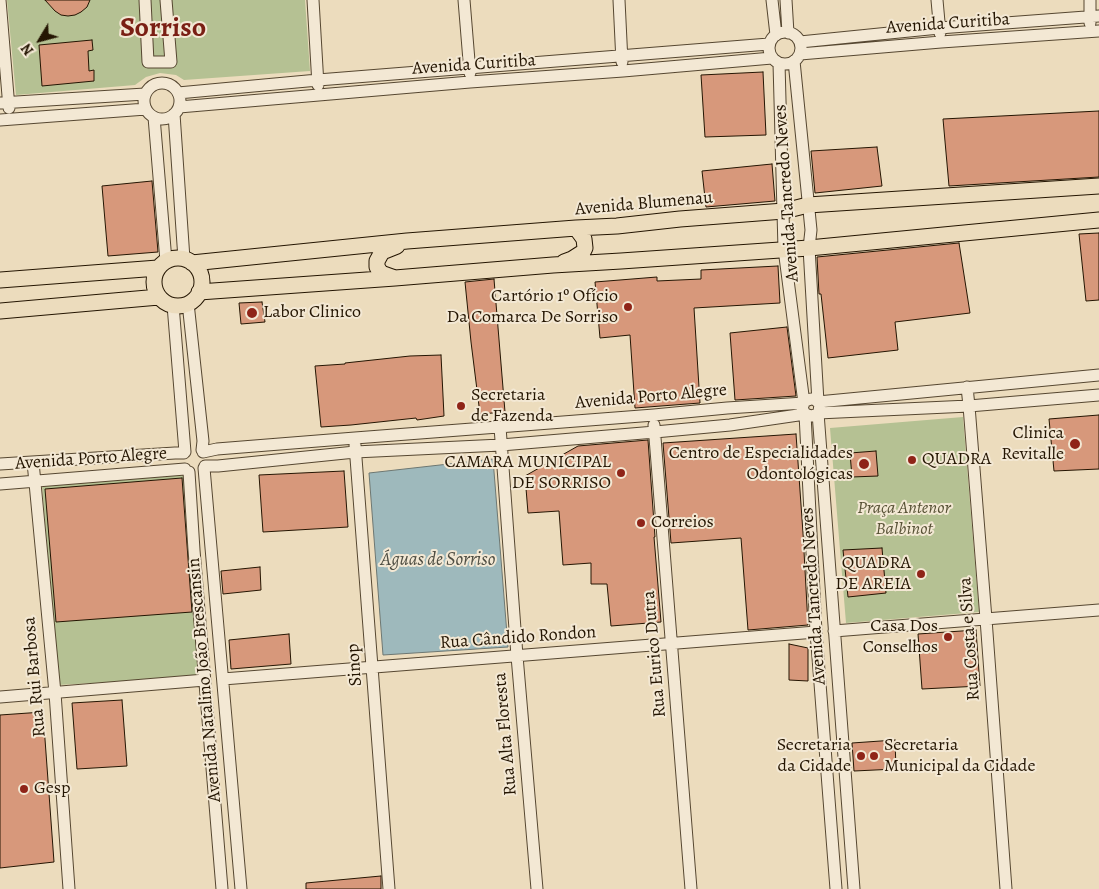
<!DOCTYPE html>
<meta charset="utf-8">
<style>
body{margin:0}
#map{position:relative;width:1099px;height:889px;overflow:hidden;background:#ecdcbd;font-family:Alegreya,serif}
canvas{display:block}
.north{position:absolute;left:15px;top:15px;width:50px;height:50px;-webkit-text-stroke:4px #f3e8d4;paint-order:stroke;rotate:233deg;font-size:14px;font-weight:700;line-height:20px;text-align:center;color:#241502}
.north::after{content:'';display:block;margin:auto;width:18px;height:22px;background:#241502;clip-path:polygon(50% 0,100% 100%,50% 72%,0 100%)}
</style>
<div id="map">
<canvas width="1099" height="889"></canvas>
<div class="north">N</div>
</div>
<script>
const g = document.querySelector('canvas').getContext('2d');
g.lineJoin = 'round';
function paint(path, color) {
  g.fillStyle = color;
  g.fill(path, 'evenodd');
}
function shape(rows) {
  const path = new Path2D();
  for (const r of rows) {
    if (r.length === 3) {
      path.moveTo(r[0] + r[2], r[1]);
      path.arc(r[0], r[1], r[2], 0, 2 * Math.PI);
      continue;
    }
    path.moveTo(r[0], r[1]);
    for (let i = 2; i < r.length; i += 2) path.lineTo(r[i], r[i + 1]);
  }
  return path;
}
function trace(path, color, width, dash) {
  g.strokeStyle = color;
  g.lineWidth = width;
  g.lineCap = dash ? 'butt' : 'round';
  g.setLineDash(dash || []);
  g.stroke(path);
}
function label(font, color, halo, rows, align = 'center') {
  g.font = font + ' Alegreya,serif';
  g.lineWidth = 4;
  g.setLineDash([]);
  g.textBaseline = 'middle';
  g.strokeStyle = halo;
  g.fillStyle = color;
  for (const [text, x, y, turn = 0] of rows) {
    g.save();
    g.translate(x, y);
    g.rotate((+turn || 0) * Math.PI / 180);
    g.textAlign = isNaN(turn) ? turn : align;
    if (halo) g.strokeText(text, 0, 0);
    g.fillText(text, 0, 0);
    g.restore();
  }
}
const green = shape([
 [7,0,305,0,310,71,184,80,176,75,160,73,146,77,135,85,16,95],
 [963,417,979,612,846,623,830,428],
 [185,475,200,677,58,685,42,485]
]);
const water = shape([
 [493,459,508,647,383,655,369,473,493,459]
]);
const building = shape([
 [45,0,90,0,87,7,81,12,75,15,68,16,61,15,55,11,45,0],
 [92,40,93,50,88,51,89,71,94,70,94,81,42,86,39,45,92,40],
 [763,72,766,135,705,137,701,75,763,72],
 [1099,111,1099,177,949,186,943,119,1099,111],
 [877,147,882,186,815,193,811,151,877,147],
 [772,164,775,201,706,207,702,171,772,164],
 [152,181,158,252,108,256,102,186,152,181],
 [1099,233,1099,300,1086,301,1079,234,1099,233],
 [959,243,970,313,895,322,898,350,828,358,821,294,819,294,817,257,959,243],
 [778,266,780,303,694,308,700,403,635,408,630,335,600,338,595,282,657,277,657,281,701,279,701,270,778,266],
 [494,279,505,412,480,414,471,342,465,282,494,279],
 [262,302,265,322,241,324,239,303,262,302],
 [787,327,796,396,735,400,730,333,787,327],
 [441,355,444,416,417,420,416,418,351,425,321,427,315,366,345,364,345,363,410,356,441,355],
 [1099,415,1099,469,1054,471,1049,419,1099,415],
 [796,434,803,533,808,625,748,630,741,538,671,543,663,443,796,434],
 [648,440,655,537,654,537,661,622,611,626,607,584,591,584,591,563,563,565,559,511,528,513,525,476,578,446,648,440],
 [876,451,878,476,852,477,850,453,876,451],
 [344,471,348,527,263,532,259,475,344,471],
 [182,478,192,612,56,622,45,489,182,478],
 [882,548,886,593,848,597,843,550,882,548],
 [260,567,261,590,223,594,221,571,260,567],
 [976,630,980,686,922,689,918,634,976,630],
 [289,634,291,664,231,669,229,640,289,634],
 [789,644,808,648,808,681,789,680,789,644],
 [122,700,127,766,77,769,72,703,122,700],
 [43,712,54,862,0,868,0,715,43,712],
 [895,740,896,769,854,771,852,743,895,740],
 [381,876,381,889,306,889,306,883,381,876]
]);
const minor = shape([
 [0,0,9,108],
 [145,0,148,62,171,62,166,0],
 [313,0,318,85],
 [464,0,470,73],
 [619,0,622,62],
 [772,0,776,35],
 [786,0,788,33],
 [937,0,940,33],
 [1090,0,1090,23],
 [785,48,16],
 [800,42,939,28,1099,16],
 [800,54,941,42,1099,31],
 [794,61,811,230,809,248,818,402,820,405,819,411,818,413,854,889],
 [779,63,784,249,804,403,802,408,805,414,816,632,836,889],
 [162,101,18],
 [178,93,318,80,769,44],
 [0,103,145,94],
 [179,107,470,82,623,71,772,58],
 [174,114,184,259],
 [154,117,166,261],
 [0,120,146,109],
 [188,303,203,441,202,450],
 [173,305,185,452],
 [967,387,969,406,986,619,1006,889],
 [654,425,691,889],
 [500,427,517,656,537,889],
 [355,445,389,889],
 [203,452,217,449,355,438,654,415,727,408,804,403,805,401,811,399,814,399,818,402,1099,375],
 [33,462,55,693,69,889],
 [0,464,175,453,184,453],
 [205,466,218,466,355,452,501,445,655,432,730,425,805,414,811,416,816,415,818,413,969,406,1099,395],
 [204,468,241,889],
 [189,472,194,550,222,889],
 [0,484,185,469],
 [834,631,1099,610],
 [223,679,816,632],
 [0,697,205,680]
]);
const major = shape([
 [178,282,24],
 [564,262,572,259,583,252,585,248,584,239,576,228],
 [192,263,407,241,576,228,617,226,680,219,784,211,808,205,1099,186],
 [395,278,381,273,377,267,377,261,382,252,397,246],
 [0,280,158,268],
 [199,292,395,278,553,265,621,261,809,248,1099,220],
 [0,311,159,297]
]);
const markers = [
 [628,307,5,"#8f2418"],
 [252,313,6,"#8f2418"],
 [461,406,5,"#8f2418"],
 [1075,444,6,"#8f2418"],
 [912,460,5,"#8f2418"],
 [864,464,6,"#8f2418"],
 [621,473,5,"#8f2418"],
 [641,523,5,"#8f2418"],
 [921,574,5,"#8f2418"],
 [948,637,5,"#8f2418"],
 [861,756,5,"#8f2418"],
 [874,756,5,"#8f2418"],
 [24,789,5,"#8f2418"]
];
const streetNames = [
 ["Avenida Curitiba",948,24,-4],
 ["Avenida Curitiba",474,65,-4],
 ["Avenida Tancredo Neves",787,193,-94],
 ["Avenida Blumenau",644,204,-5],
 ["Avenida Porto Alegre",651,397,-5],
 ["Avenida Porto Alegre",91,459,-4],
 ["Avenida Tancredo Neves",814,596,-94],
 ["Rua Cândido Rondon",518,638,-4],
 ["Rua Costa e Silva",970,639,-94],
 ["Rua Eurico Dutra",655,654,-95],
 ["Sinop",355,665,-94],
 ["Rua Rui Barbosa",35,677,-95],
 ["Avenida Natalino João Brescansin",205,680,-95],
 ["Rua Alta Floresta",506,734,-95]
];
const poiNames = [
 ["Cartório 1º Ofício",618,297],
 ["Da Comarca De Sorriso",618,318],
 ["Labor Clinico",263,313,"left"],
 ["Secretaria",471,396,"left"],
 ["de Fazenda",471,417,"left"],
 ["Clinica",1064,434],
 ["Revitalle",1064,455],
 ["Centro de Especialidades",853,454],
 ["Odontológicas",853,475],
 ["QUADRA",922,460,"left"],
 ["CAMARA MUNICIPAL",611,463],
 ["DE SORRISO",611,484],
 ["Correios",651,523,"left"],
 ["QUADRA",911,564],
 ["DE AREIA",911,585],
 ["Casa Dos",938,627],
 ["Conselhos",938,648],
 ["Secretaria",851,746],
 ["da Cidade",851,767],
 ["Secretaria",884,746,"left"],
 ["Municipal da Cidade",884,767,"left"],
 ["Gesp",34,789,"left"]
];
const parkNames = [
 ["Praça Antenor",904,509],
 ["Balbinot",904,530]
];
const waterNames = [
 ["Águas de Sorriso",438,560]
];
const townNames = [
 ["Sorriso",163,29]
];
paint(green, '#b5c193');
paint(water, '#9eb9bc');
trace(water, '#6d7772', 1);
paint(building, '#d7987b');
trace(building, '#241502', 1);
trace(minor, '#564731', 13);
trace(major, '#241502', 17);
trace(minor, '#f3e8d4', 11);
trace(major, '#ecdcbd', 15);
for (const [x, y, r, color] of markers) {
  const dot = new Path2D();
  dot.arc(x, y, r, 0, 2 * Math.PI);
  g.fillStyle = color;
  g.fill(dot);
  trace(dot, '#f3e8d4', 2);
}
label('18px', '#241502', '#f3e8d4', streetNames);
label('18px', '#241502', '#f3e8d4', poiNames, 'right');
label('italic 18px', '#575135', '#f3e8d4', parkNames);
label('italic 19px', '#4f4e43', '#f3e8d4', waterNames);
label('bold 28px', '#7a1f14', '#f3e8d4', townNames);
</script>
